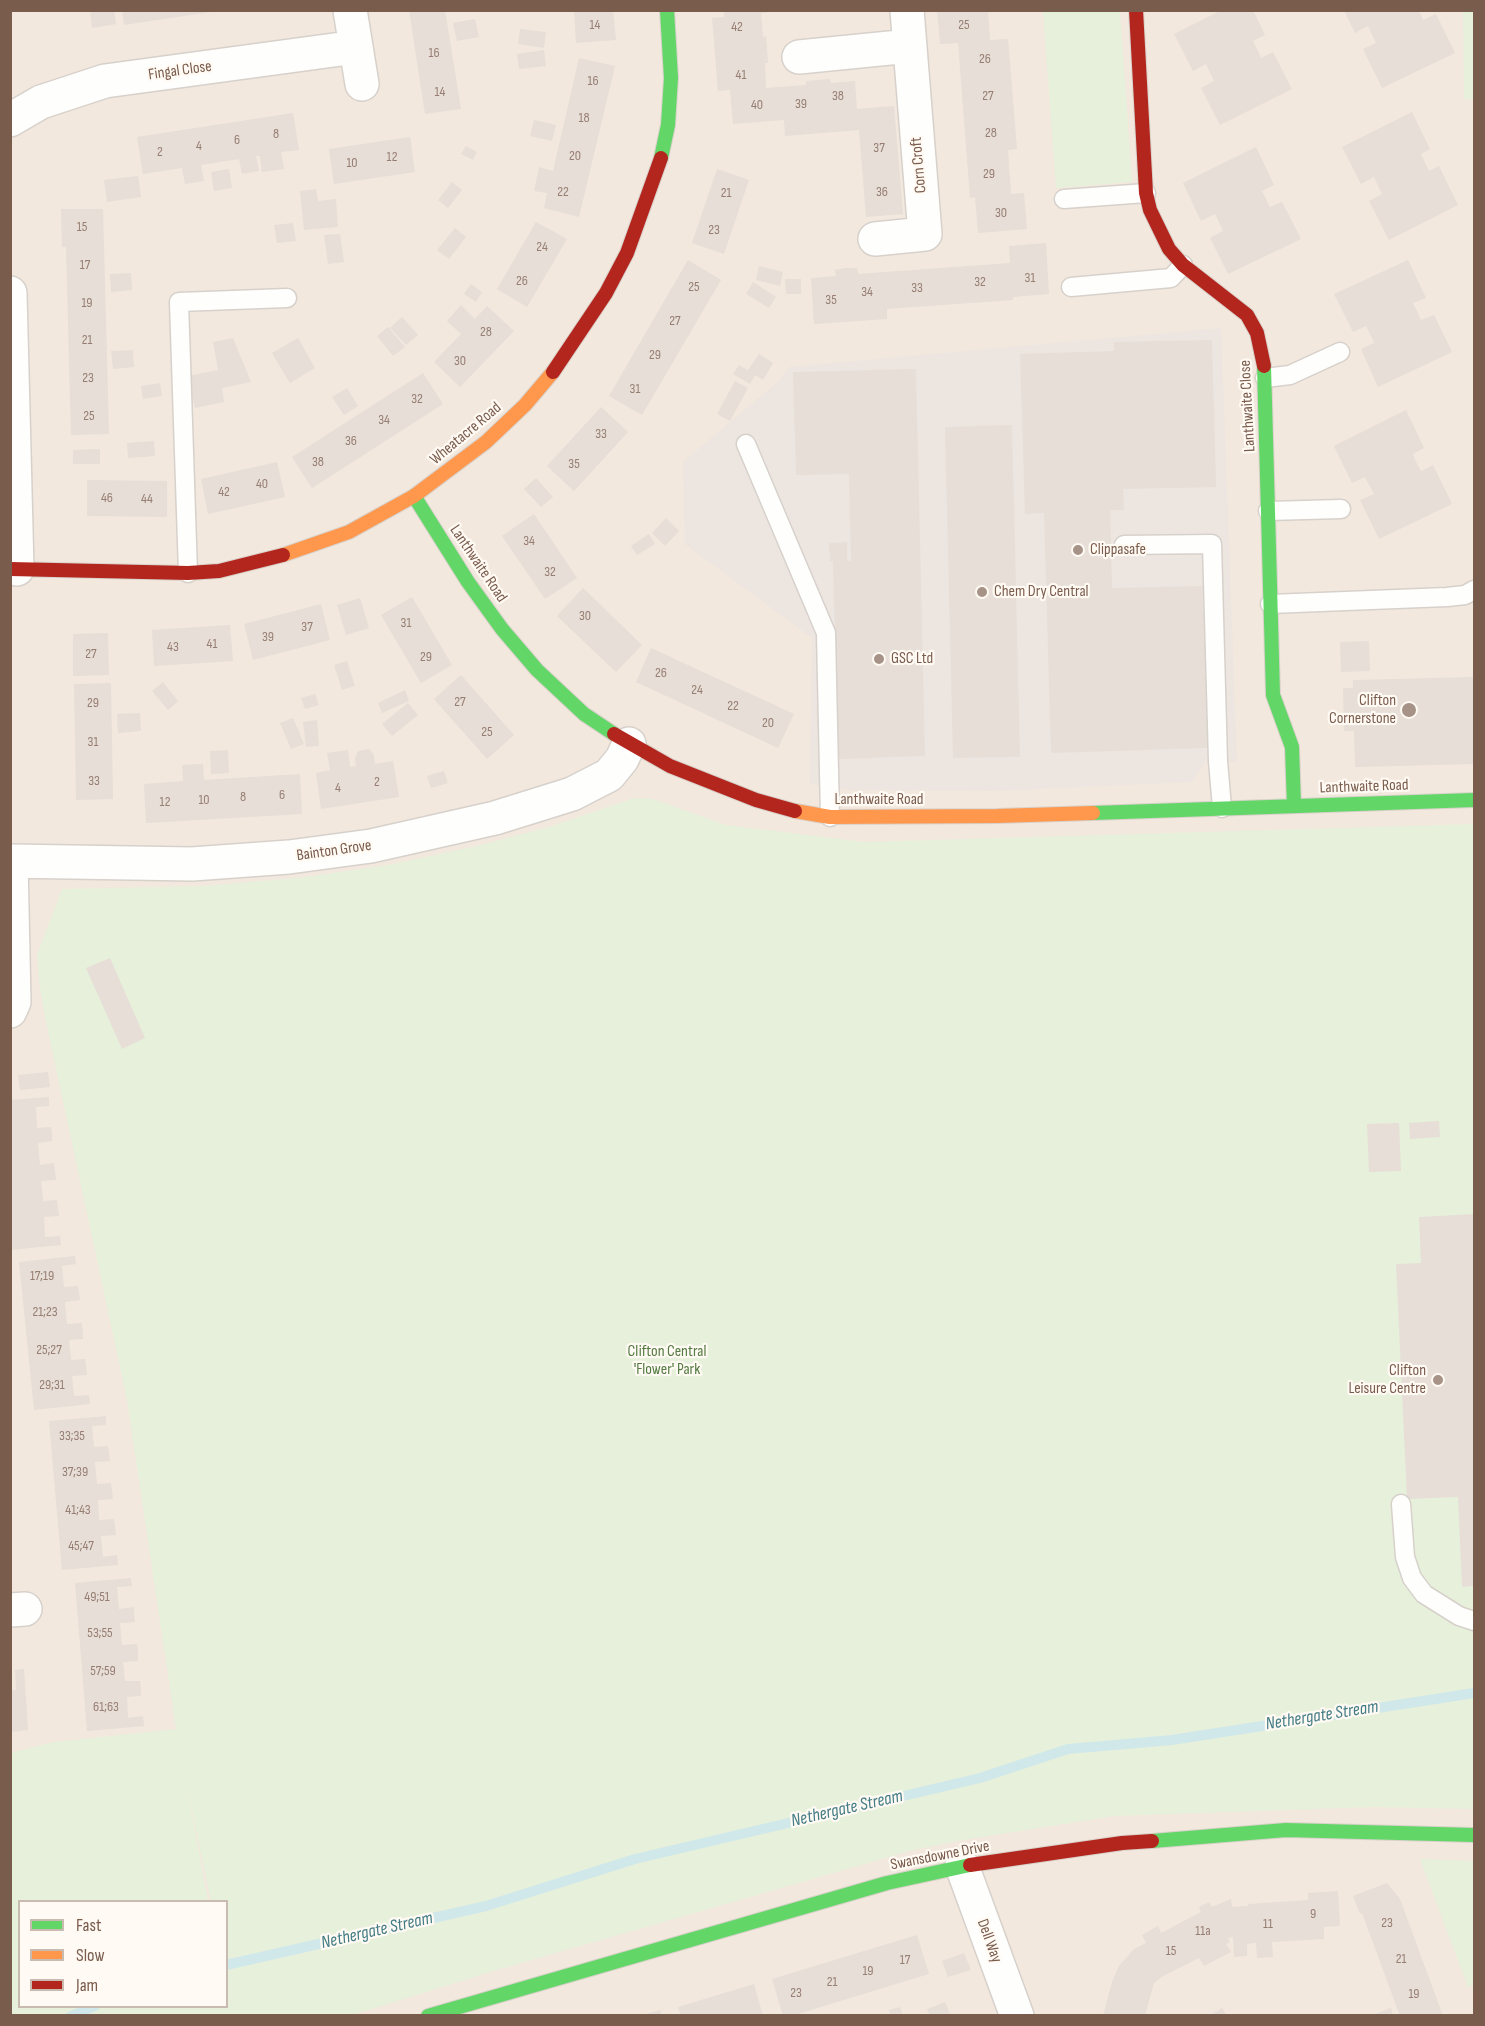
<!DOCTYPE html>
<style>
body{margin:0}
#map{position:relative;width:1485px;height:2026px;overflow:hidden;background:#f9f5f0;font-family:"Sofia Sans Condensed",sans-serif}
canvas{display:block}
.frame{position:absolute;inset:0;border:12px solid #7a5c4d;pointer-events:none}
.legend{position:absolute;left:18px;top:1900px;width:210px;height:108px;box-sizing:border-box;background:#fffaf3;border:2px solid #cabbb1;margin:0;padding:8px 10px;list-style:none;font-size:18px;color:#7a5c4d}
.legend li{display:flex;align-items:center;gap:12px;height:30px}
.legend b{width:30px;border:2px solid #cabbb1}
</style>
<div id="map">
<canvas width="1485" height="2026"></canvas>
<div class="frame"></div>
<ul class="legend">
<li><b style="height:8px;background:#63d668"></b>Fast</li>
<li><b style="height:8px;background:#ff974d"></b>Slow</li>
<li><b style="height:8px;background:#b3261e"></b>Jam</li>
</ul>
</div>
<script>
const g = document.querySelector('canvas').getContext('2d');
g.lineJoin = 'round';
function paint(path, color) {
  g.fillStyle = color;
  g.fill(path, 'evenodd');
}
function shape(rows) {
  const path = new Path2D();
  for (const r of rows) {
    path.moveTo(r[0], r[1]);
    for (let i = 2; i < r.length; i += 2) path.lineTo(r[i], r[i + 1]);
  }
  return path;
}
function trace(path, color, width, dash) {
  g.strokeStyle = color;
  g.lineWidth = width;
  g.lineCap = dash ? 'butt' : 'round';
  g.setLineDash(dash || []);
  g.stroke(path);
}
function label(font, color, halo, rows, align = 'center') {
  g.font = font + ' "Sofia Sans Condensed",sans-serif';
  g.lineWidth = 4.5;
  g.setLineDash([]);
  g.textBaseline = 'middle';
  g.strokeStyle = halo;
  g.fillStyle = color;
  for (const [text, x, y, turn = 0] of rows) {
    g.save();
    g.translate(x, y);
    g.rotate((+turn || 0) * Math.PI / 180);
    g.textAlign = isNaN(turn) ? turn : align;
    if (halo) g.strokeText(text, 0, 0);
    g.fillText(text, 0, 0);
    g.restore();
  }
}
const residential = shape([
 [11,11,1474,11,1474,2015,11,2016],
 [20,1902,226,1902,226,2006,20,2006]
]);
const industrial = shape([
 [1221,328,1237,762,1207,760,1192,782,994,791,850,790,810,784,812,638,685,544,683,462,779,381,789,367]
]);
const green = shape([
 [1043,11,1120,11,1132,182,1056,188],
 [1463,11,1474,11,1474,99,1464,99],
 [634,798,653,799,726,825,864,842,1474,824,1474,1809,1373,1807,1114,1816,963,1840,913,1850,497,1970,352,2015,11,2016,10,1753,54,1742,176,1729,127,1400,45,1017,40,988,37,955,62,889,204,886,306,877,388,865,477,846,552,826],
 [186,1782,211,1901,226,1902,226,1979,232,2005,227,1985,226,2006,20,2006,20,1902,208,1901],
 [1420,1859,1474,1861,1474,1985,1468,1987]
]);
const stream = shape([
 [226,1965,486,1906,635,1859,980,1778,1068,1749,1172,1740,1474,1693],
 [71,2016,95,2006]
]);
const building = shape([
 [90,10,114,10,116,24,92,28],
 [122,10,211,10,211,12,124,25],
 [409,10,445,10,461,109,425,114],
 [574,10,613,10,616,40,576,43],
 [724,10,769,10,769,12,761,13,763,37,766,36,768,63,765,63,766,88,806,85,806,81,830,79,831,83,855,81,857,109,894,106,903,214,866,217,859,130,785,136,784,120,733,124,730,90,718,91,712,18,724,17],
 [937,10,988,10,990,40,1008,39,1017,149,1008,150,1011,194,1024,193,1027,229,978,233,975,197,970,198,958,43,940,44],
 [1222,10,1253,10,1265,35,1253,41,1257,49,1261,58,1273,52,1292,89,1220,125,1201,88,1214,81,1206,64,1193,71,1174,34],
 [1344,10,1419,10,1423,20,1436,14,1455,53,1382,88,1363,49,1376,43,1368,26,1355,33],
 [475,19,479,37,457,41,453,23],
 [520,29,546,32,544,48,518,44],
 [544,50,546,66,519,69,517,54],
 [579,58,615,66,579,217,544,208,547,193,534,191,539,167,553,171],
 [1412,112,1430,149,1421,154,1429,171,1439,166,1458,205,1389,240,1369,201,1382,194,1380,190,1374,177,1361,184,1342,147],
 [293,113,299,150,281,152,284,169,262,172,260,156,256,156,259,171,242,174,239,159,201,165,204,181,185,184,182,168,143,174,137,137],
 [534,120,556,125,552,141,530,136],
 [410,137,415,172,334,184,329,149],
 [466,146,477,152,473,160,461,154],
 [1256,147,1274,185,1262,191,1270,207,1282,202,1301,239,1228,274,1210,238,1223,231,1221,226,1215,214,1201,221,1183,183],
 [229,169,232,188,214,191,211,172],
 [717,169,749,180,724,254,692,243],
 [138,176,141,197,107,202,104,180],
 [452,182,462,190,448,208,438,200],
 [316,189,318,201,336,199,338,227,304,230,300,191],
 [61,209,103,209,109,434,71,435,66,247,62,247],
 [536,222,567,239,527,307,497,289],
 [293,223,296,241,277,243,274,225],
 [455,228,466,237,449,259,437,250],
 [340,234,344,262,328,264,324,235],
 [1046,243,1049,294,1013,297,1013,300,887,309,887,319,814,324,811,278,836,276,835,270,846,268,857,268,858,274,1010,263,1009,246],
 [688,260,721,280,642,415,609,396],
 [1408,260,1426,298,1413,303,1417,311,1421,320,1434,315,1452,352,1378,387,1361,349,1374,343,1373,340,1366,326,1353,332,1334,294],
 [759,266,783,272,780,286,756,280],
 [131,273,132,290,111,292,110,274],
 [785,279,801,279,801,294,786,294],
 [753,282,776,297,769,308,746,294],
 [471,284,482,292,476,302,464,294],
 [461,305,475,319,487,306,514,331,460,387,434,362,461,334,447,321],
 [402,317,418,335,406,345,390,328],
 [388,327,405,347,393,356,377,336],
 [233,338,251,382,222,388,224,402,195,408,188,376,218,370,213,342],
 [298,338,315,368,290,383,272,353],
 [1212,340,1216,487,1123,489,1124,510,1110,510,1112,588,1203,586,1208,748,1051,753,1044,513,1025,514,1020,354,1114,351,1114,342],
 [133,350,134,367,113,369,111,351],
 [759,354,773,363,763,380,755,375,750,384,733,374,739,365,748,370],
 [916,369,925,756,838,759,833,561,830,561,829,543,847,542,847,561,851,561,849,474,796,475,793,372],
 [423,373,443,404,312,488,292,457],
 [735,381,748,388,730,421,717,414],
 [160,383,162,396,143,399,141,386],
 [347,388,358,406,344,415,332,397],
 [601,407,628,432,574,491,547,466],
 [1406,410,1424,448,1413,454,1416,462,1421,471,1433,465,1452,504,1379,539,1360,500,1374,494,1372,490,1365,477,1352,483,1334,446],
 [1012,425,1020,757,953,758,945,427],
 [154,441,155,456,128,458,127,443],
 [100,449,100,464,73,464,73,450],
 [277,462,285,497,208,514,201,479],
 [536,478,553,497,541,507,524,489],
 [87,480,167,481,167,517,87,516],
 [534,514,577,578,545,599,502,536],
 [666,518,679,531,665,546,652,533],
 [649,534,655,544,637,555,631,546],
 [583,588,642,645,616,672,557,616],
 [412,597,452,665,421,683,381,615],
 [360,598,369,628,346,635,337,605],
 [321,604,330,640,253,660,244,624],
 [230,625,233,661,154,666,152,630],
 [108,633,109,675,73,676,73,634],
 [1369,641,1370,671,1341,672,1340,642],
 [651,648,794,714,778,748,636,682],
 [347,661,355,686,342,690,334,665],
 [461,675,514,735,487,759,434,699],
 [1474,677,1474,764,1355,767,1354,731,1344,731,1343,688,1353,688,1353,680],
 [163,682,178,701,168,710,152,691],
 [111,683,113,799,76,800,74,684],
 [405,690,409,701,382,713,378,703],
 [315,694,319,705,305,709,301,698],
 [408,703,418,715,392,736,382,724],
 [140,713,141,731,118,733,117,714],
 [293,718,304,744,291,749,280,723],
 [317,720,319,746,306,747,303,722],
 [369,749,374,755,375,764,393,761,399,797,321,809,316,773,330,770,327,753,348,750,350,767,356,766,355,758,358,751],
 [228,750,229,773,211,774,210,751],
 [203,764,204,780,300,774,302,814,146,823,144,784,183,781,182,765],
 [444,771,448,783,431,788,427,776],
 [110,958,145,1038,122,1049,86,968],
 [48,1072,50,1087,20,1090,18,1075],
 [49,1097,49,1106,36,1107,37,1128,51,1127,52,1134,52,1141,38,1143,40,1165,54,1163,56,1180,41,1181,43,1201,57,1200,59,1216,44,1217,45,1237,60,1236,61,1245,10,1250,10,1100],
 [1439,1121,1440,1137,1410,1139,1409,1123],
 [1399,1123,1401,1171,1369,1172,1367,1124],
 [1474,1214,1474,1586,1462,1587,1458,1497,1407,1499,1396,1264,1421,1263,1419,1217],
 [75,1256,76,1264,62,1266,64,1287,78,1286,80,1300,65,1302,67,1324,82,1323,83,1339,69,1340,71,1360,85,1359,87,1375,72,1376,74,1396,89,1395,90,1404,34,1410,19,1262],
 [106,1416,106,1425,92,1426,94,1447,108,1446,110,1461,95,1462,97,1484,111,1483,113,1499,98,1500,99,1520,114,1519,116,1535,101,1536,103,1557,117,1555,118,1565,62,1570,49,1421],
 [131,1578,132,1586,117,1587,119,1609,134,1607,134,1614,135,1622,120,1623,122,1645,137,1644,138,1652,138,1661,123,1662,125,1681,140,1681,141,1689,141,1696,127,1697,128,1718,143,1716,144,1726,87,1731,75,1583],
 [24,1669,28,1730,10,1732,10,1690,16,1690,15,1670],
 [1387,1883,1400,1899,1443,2016,1400,2016,1362,1913,1360,1914,1353,1896],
 [1338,1891,1340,1926,1324,1927,1324,1939,1272,1942,1273,1957,1257,1958,1256,1943,1247,1944,1247,1956,1234,1957,1233,1937,1228,1938,1230,1942,1226,1944,1231,1952,1204,1966,1199,1958,1163,1976,1154,1983,1145,2016,1103,2016,1112,1982,1119,1966,1134,1949,1146,1943,1142,1935,1158,1926,1161,1933,1201,1912,1199,1907,1209,1902,1212,1907,1231,1899,1232,1907,1248,1906,1248,1904,1308,1900,1308,1893],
 [917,1935,929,1974,791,2016,783,2016,772,1979],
 [964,1953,971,1970,948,1977,942,1961],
 [754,1984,763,2016,681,2016,678,2007],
 [945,2002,951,2016,930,2016,927,2009],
 [900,2007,903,2016,890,2016,889,2010],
 [1222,2008,1227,2016,1209,2016],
 [1391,2008,1393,2016,1372,2016,1372,2015],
 [660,2010,662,2016,643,2016,643,2015]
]);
const lane = shape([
 [1064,199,1146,193],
 [1071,287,1171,278,1183,265],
 [1265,378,1290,375,1340,352],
 [746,444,826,633,830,817],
 [1268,511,1341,509],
 [1124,545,1212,544,1218,761,1222,808],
 [188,573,179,302,287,298],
 [1270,604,1447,597,1465,595,1474,590],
 [1401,1504,1405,1557,1412,1578,1424,1594,1459,1616,1474,1621]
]);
const street = shape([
 [350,10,362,84],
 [799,57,910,46],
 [10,120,41,102,105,81,356,47],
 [875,239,925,234,907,10],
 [10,293,17,569],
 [10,861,192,864,289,857,371,846,495,818,572,794,609,775,622,759,629,744],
 [10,1011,14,1002,11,861],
 [10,1610,25,1609],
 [962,1866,1017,2016]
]);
const fast = shape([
 [661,158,668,125,671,78,667,10],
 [1264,366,1273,695,1292,747,1294,806],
 [414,496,468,582,502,629,537,670,584,714,614,734],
 [1093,813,1474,800],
 [1152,1841,1286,1830,1474,1835],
 [428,2016,887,1883,970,1865]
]);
const slow = shape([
 [283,555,349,532,414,496,486,442,525,405,553,372],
 [795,811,830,817,997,816,1093,813]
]);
const jam = shape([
 [1136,10,1146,193,1150,210,1169,249,1183,265,1247,315,1257,333,1264,366],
 [553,372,606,293,627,253,661,158],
 [10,569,188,573,219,571,283,555],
 [614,734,670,766,756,800,795,811],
 [970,1865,1122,1843,1152,1841]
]);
const markers = [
 [1078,550,6,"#a69286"],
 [982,592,6,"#a69286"],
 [879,659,6,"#a69286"],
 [1409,710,8,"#a69286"],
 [1438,1380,6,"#a69286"]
];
const numberNames = [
 ["14",595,25],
 ["25",964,25],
 ["42",737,27],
 ["16",434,53],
 ["26",985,59],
 ["41",741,75],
 ["16",593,81],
 ["14",440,92],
 ["38",838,96],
 ["27",988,96],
 ["39",801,104],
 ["40",757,105],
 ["18",584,118],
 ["28",991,133],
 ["8",276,134],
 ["6",237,140],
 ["4",199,146],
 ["37",879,148],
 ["2",160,152],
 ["20",575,156],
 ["12",392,157],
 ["10",352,163],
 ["29",989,174],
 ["22",563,192],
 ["36",882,192],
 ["21",726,193],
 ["30",1001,213],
 ["15",82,227],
 ["23",714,230],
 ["24",542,247],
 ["17",85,265],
 ["31",1030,278],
 ["26",522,281],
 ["32",980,282],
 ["25",694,287],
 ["33",917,288],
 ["34",867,292],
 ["35",831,300],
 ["19",87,303],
 ["27",675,321],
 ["28",486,332],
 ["21",87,340],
 ["29",655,355],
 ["30",460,361],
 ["23",88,378],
 ["31",635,389],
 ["32",417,399],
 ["25",89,416],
 ["34",384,420],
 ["33",601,434],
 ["36",351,441],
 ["38",318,462],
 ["35",574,464],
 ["40",262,484],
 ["42",224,492],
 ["46",107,498],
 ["44",147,499],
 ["34",529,541],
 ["32",550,572],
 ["30",585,616],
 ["31",406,623],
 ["37",307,627],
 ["39",268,637],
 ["41",212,644],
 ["43",173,647],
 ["27",91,654],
 ["29",426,657],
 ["26",661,673],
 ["24",697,690],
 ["27",460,702],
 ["29",93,703],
 ["22",733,706],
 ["20",768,723],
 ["25",487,732],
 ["31",93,742],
 ["33",94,781],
 ["2",377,782],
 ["4",338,788],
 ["6",282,795],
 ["8",243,797],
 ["10",204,800],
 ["12",165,802],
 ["17;19",42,1276],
 ["21;23",45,1312],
 ["25;27",49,1350],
 ["29;31",52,1385],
 ["33;35",72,1436],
 ["37;39",75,1472],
 ["41;43",78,1510],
 ["45;47",81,1546],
 ["49;51",97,1597],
 ["53;55",100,1633],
 ["57;59",103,1671],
 ["61;63",106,1707],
 ["9",1313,1914],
 ["23",1387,1923],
 ["11",1268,1924],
 ["11a",1203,1931],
 ["15",1171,1951],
 ["21",1401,1959],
 ["17",905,1960],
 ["19",868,1971],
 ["21",832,1982],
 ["23",796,1993],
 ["19",1414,1994]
];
const streetNames = [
 ["Fingal Close",180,71,-8],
 ["Corn Croft",919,165,-95],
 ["Lanthwaite Close",1248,406,-93],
 ["Wheatacre Road",466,434,-40],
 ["Lanthwaite Road",478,564,56],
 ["Lanthwaite Road",1364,787,-2],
 ["Lanthwaite Road",879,800],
 ["Bainton Grove",334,851,-8],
 ["Swansdowne Drive",940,1856,-11],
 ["Dell Way",989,1941,70]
];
const poiNames = [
 ["Clippasafe",1090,550],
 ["Chem Dry Central",994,592],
 ["GSC Ltd",891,659],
 ["Clifton",1396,701,"right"],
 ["Cornerstone",1396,719,"right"],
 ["Clifton",1426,1371,"right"],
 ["Leisure Centre",1426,1389,"right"]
];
const parkNames = [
 ["Clifton Central",667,1352],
 ["'Flower' Park",667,1370]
];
const waterNames = [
 ["Nethergate Stream",1322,1716,-9],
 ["Nethergate Stream",847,1809,-13],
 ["Nethergate Stream",377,1931,-13]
];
paint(residential, '#f2e8de');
paint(industrial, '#ede5e0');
paint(green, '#e7f0db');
trace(stream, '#d0e8ea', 10);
paint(building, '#e6ded7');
trace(lane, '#d7d1cb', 21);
trace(street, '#d7d1cb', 36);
trace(fast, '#d9d2cb', 16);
trace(slow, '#d9d2cb', 16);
trace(jam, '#d9d2cb', 16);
trace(lane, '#fefefd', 18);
trace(street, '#fefefd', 33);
trace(fast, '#63d668', 14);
trace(slow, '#ff974d', 14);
trace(jam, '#b3261e', 14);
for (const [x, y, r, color] of markers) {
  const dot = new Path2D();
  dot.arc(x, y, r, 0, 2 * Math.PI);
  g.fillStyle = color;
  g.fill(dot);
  trace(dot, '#fffaf3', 2);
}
label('14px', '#977e72', null, numberNames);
label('16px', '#7a5c4d', '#fffaf3', streetNames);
label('16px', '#7a5c4d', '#fffaf3', poiNames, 'left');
label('16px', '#537a41', '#fffaf3', parkNames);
label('italic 18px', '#437c86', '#fffaf3', waterNames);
</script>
